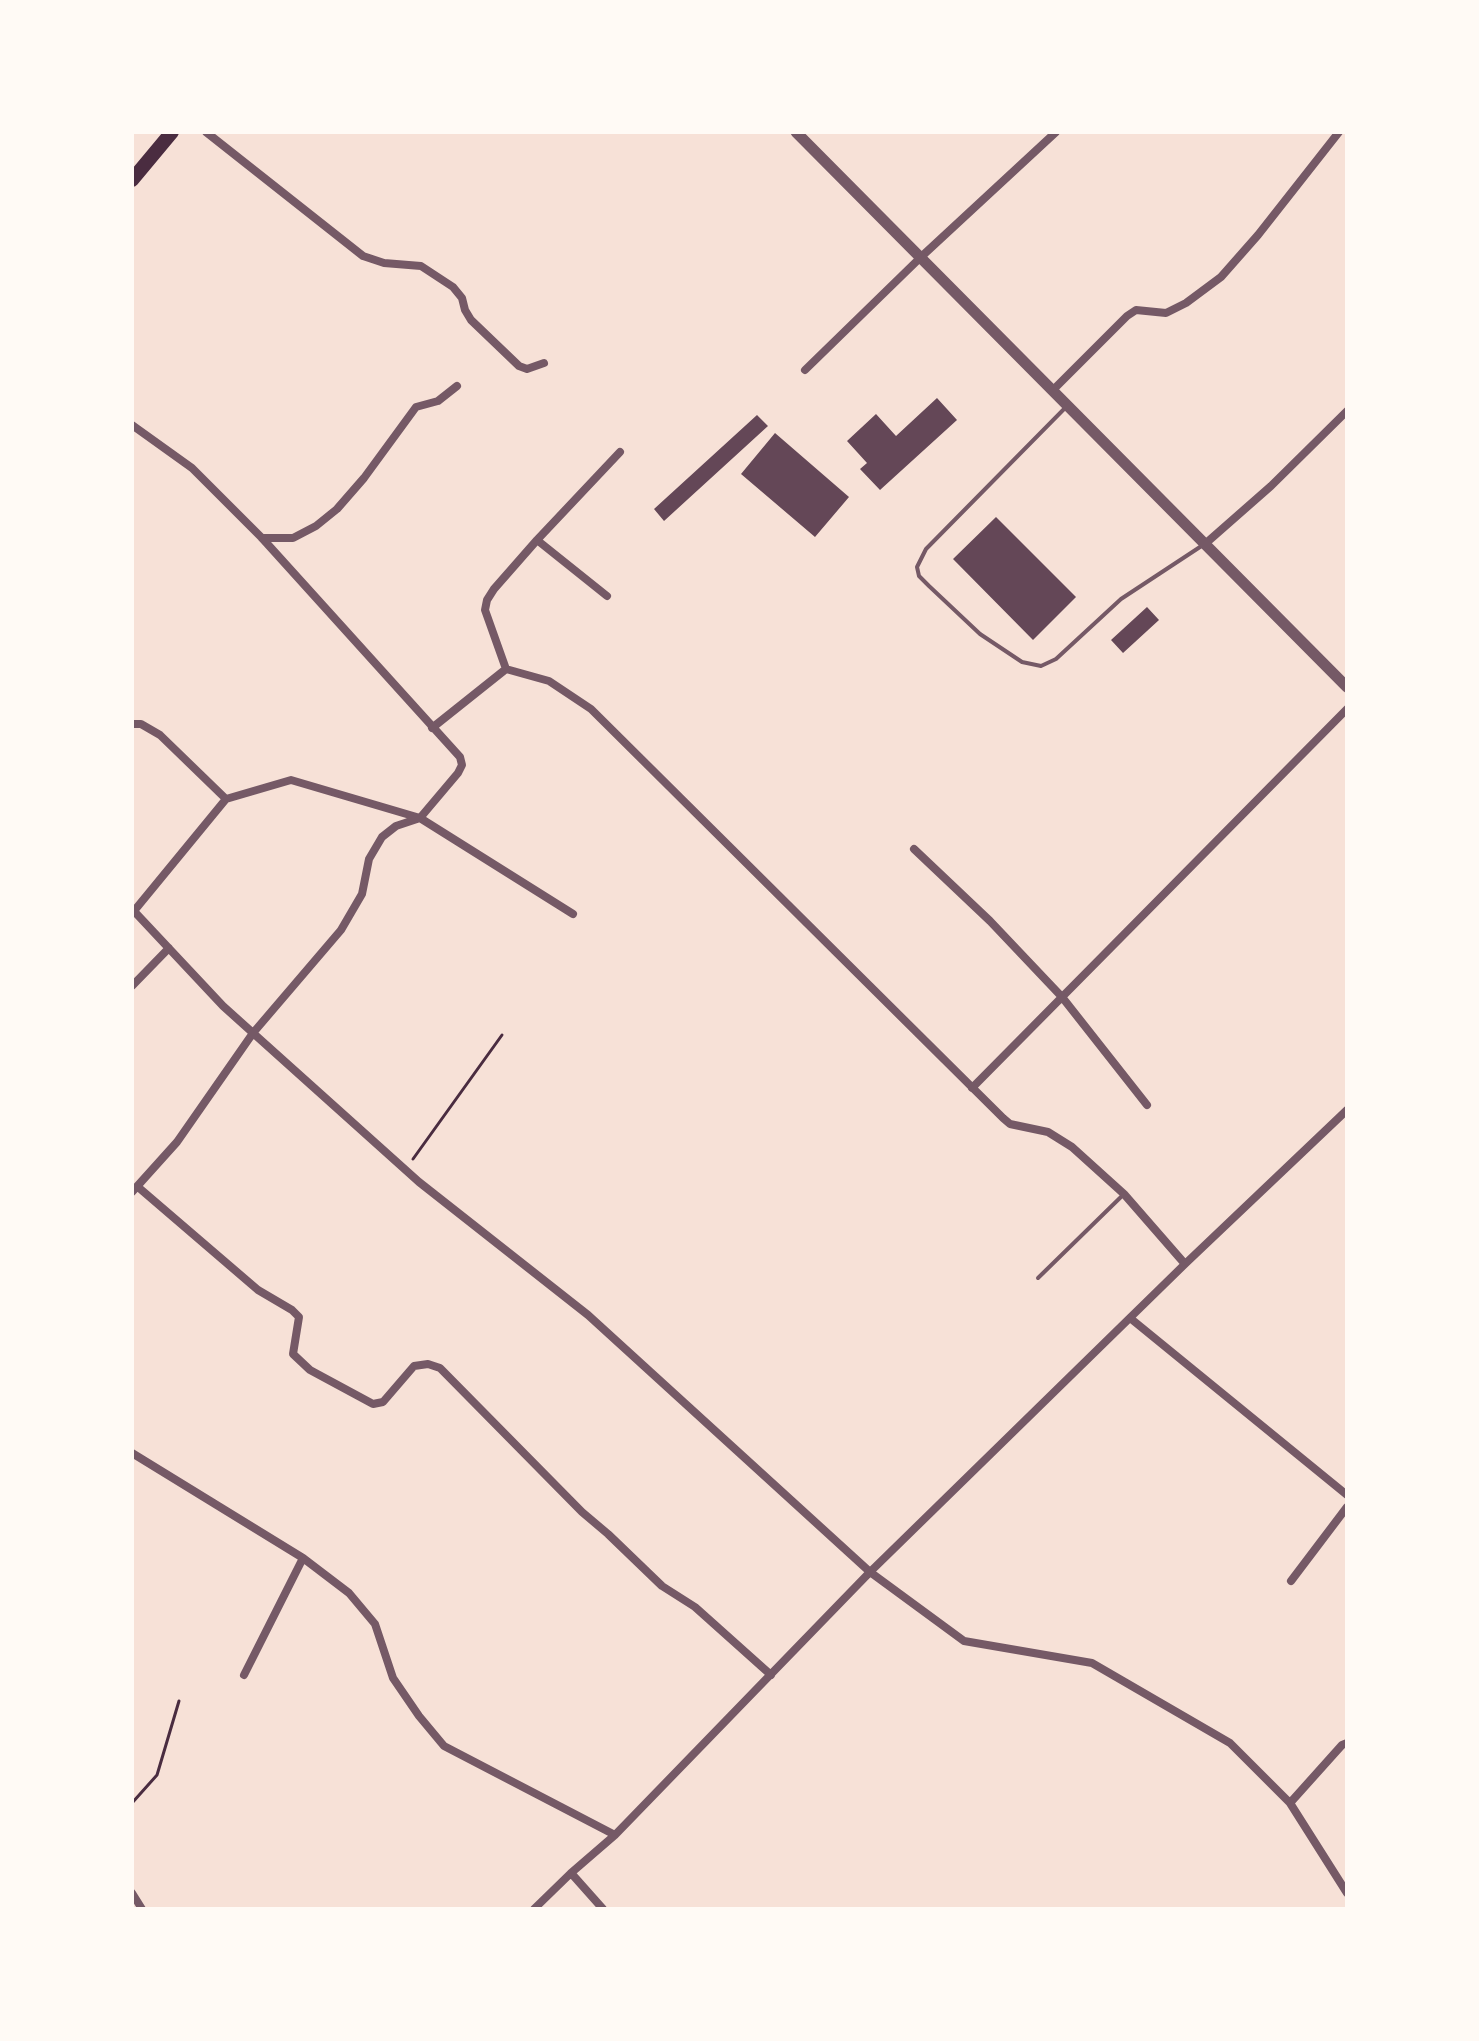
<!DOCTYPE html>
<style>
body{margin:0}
#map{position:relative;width:1479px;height:2041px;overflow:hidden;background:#f7e1d7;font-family:"Open Sans",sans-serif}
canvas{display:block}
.frame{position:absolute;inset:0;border:134px solid #fffaf5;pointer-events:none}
</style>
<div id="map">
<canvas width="1479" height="2041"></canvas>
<div class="frame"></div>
</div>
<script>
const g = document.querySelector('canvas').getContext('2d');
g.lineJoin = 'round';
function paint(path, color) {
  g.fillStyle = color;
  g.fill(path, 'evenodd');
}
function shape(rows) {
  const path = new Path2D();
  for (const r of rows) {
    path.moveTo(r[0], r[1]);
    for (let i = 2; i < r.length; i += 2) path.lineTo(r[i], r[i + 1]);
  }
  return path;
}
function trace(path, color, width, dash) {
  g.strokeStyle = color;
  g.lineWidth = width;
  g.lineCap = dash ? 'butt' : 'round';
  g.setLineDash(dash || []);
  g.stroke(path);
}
const building = shape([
 [937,398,957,420,880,490,860,469,867,463,847,441,876,414,896,436],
 [757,415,768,426,664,521,654,509],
 [775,433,849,497,815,537,741,474],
 [996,517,1076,597,1033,640,953,559],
 [1147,607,1159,620,1123,653,1111,640]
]);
const path = shape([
 [413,1159,502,1035],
 [132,1803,157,1775,179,1701]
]);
const service = shape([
 [1067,406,926,549,917,567,919,576,929,586,980,634,1022,662,1041,666,1056,659,1121,599,1203,545],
 [1038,1278,1124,1194]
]);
const minor = shape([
 [206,132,363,256,384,263,421,266,453,287,462,298,465,310,471,320,519,366,527,369,544,363],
 [805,370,921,257,1056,132],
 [1053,390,1127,316,1136,310,1166,313,1186,303,1221,277,1258,235,1339,132],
 [132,425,192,468,262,538,460,757,462,765,458,773,420,818,396,826,382,837,369,859,362,894,341,930,253,1033,177,1142,132,1192],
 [262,538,293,538,316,526,337,509,364,478,416,407,438,401,457,386],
 [537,540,607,596],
 [1205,544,1271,486,1347,411],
 [506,669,549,681,591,709,1003,1118,1010,1124,1048,1132,1072,1147,1124,1194,1185,1264],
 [506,669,485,610,487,600,494,589,537,540,620,452],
 [132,724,141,724,160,735,226,799],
 [432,728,506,669],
 [914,849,990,921,1062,997,1147,1105],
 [132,909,223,1006,253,1033,419,1182,588,1315,870,1572,964,1641,1092,1663,1230,1743,1290,1803,1347,1893],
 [134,911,226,799,291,780,420,818,573,914],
 [132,986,169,948],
 [972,1088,1347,709],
 [138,1187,258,1290,292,1310,299,1317,293,1354,310,1370,373,1404,383,1402,414,1366,428,1364,440,1368,582,1512,608,1534,662,1586,695,1607,771,1675],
 [1130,1318,1347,1495],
 [132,1453,303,1558,349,1593,375,1624,393,1678,419,1716,444,1746,615,1835],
 [1291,1581,1347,1507],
 [244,1675,303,1558],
 [1290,1803,1342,1745,1347,1743],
 [571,1873,603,1909],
 [132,1893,142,1909],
 [534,1909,571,1873,615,1835,870,1572,1185,1264,1347,1110]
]);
const tertiary = shape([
 [796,132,1347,687]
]);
const primary = shape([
 [132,180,172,132]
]);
paint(building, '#644757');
trace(path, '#4a2c40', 3);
trace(service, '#755966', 4);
trace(minor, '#755966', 8);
trace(tertiary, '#755966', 11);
trace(primary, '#4a2c40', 14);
</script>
